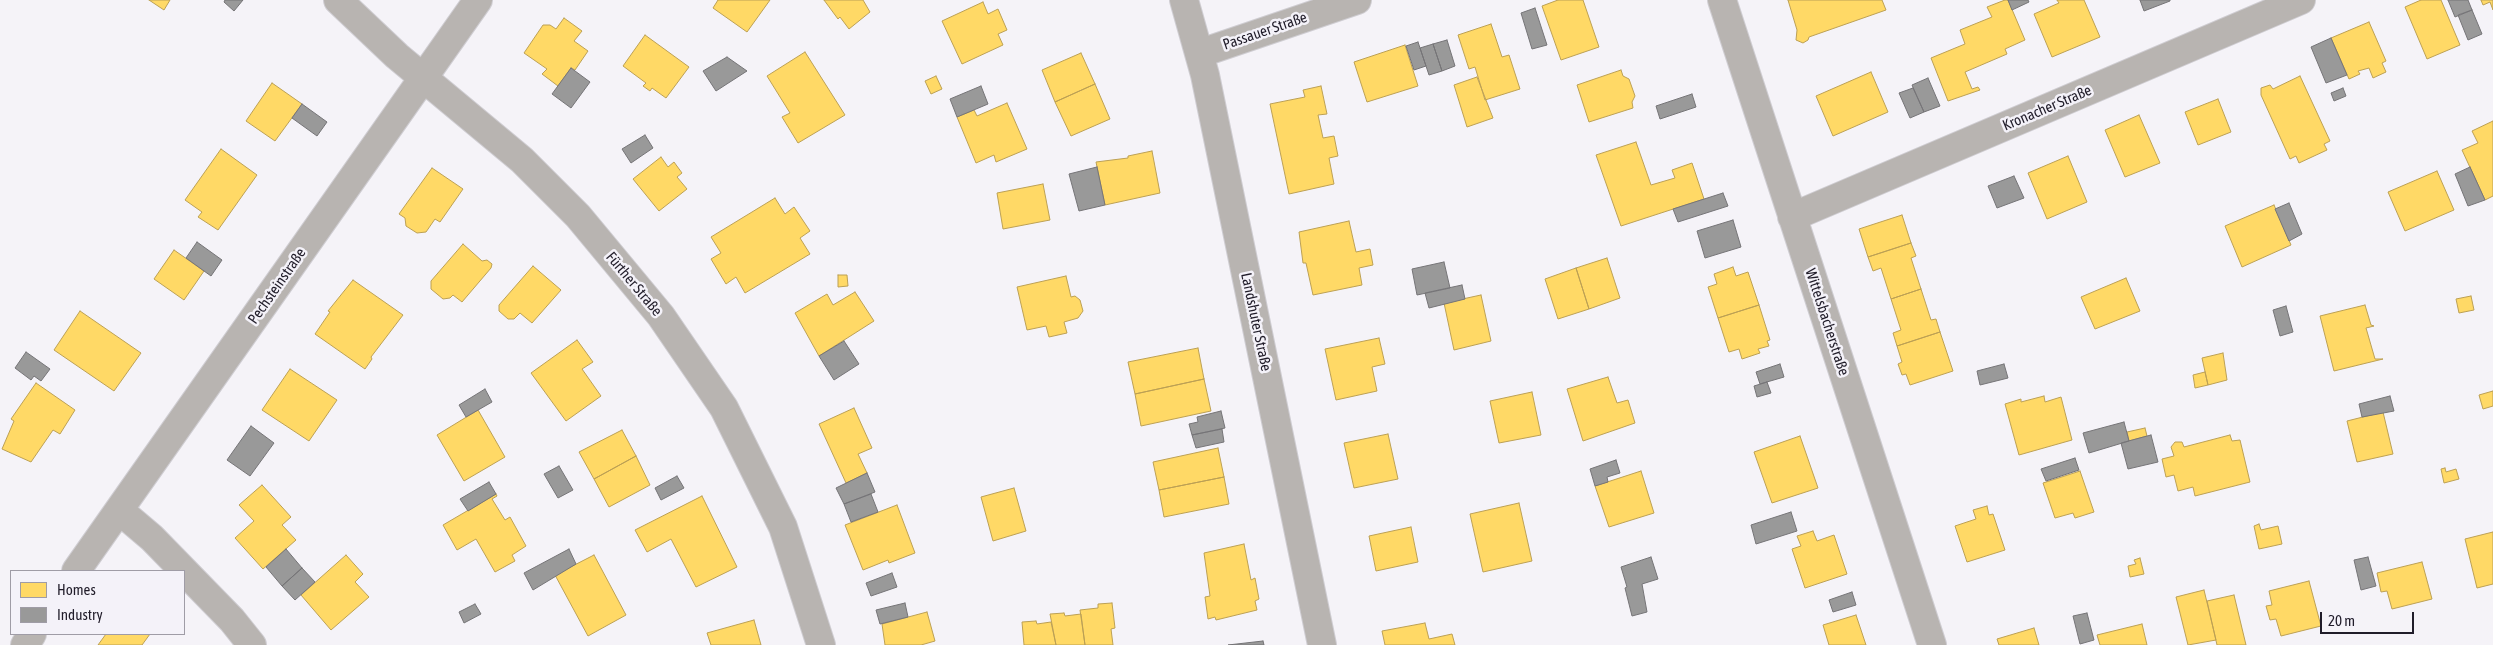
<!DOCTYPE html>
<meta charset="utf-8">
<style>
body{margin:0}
#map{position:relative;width:2493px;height:645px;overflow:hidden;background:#f5f3f8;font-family:"Asap Condensed",sans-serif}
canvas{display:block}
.legend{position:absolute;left:10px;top:570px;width:175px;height:65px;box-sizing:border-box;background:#f4f2f9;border:1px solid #9f9ca6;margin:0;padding:6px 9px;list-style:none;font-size:15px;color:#201c29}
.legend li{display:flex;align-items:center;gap:10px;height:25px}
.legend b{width:25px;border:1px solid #9f9ca6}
.scale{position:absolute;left:2320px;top:612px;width:94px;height:22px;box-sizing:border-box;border:2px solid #201c29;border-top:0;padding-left:6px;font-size:15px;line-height:18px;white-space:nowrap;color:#201c29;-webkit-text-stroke:4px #f4f2f9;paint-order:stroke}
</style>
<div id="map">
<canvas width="2493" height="645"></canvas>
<ul class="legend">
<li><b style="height:14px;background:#ffd966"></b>Homes</li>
<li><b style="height:14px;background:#999"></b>Industry</li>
</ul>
<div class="scale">20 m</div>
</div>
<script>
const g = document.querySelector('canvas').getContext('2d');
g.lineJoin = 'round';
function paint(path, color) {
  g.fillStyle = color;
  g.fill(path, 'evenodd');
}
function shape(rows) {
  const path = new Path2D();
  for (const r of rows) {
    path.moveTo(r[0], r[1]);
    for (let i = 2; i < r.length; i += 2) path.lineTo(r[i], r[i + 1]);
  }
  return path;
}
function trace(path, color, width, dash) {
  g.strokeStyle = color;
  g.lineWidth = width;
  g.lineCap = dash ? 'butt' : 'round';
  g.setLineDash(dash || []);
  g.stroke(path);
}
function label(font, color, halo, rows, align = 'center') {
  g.font = font + ' "Asap Condensed",sans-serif';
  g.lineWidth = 5;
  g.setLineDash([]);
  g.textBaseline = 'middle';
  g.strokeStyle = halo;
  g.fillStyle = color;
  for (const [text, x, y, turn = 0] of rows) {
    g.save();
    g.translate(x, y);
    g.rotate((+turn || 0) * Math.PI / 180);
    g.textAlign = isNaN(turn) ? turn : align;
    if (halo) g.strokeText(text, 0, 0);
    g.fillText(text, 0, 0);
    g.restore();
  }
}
const homes = shape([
 [149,0,170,0,164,10,149,0],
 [718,0,770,0,747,32,713,8,718,0],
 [824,0,863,0,870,12,849,29,840,17,838,19,824,0],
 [1558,0,1583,0,1599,47,1561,60,1542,6,1558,0],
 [1788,0,1882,0,1886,10,1809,37,1808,40,1803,43,1796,40,1797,30,1788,0],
 [2005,0,2008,0,2025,40,2005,49,2007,54,1965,72,1972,89,1978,87,1980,90,1948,101,1931,58,1965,44,1960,30,1992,17,1987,7,2005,0],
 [2057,0,2084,0,2100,37,2052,57,2034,14,2059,3,2057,0],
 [2421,0,2441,0,2460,45,2427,59,2405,7,2421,0],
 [2481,0,2493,0,2493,10,2490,2,2483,5,2481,0],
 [983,2,988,14,998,9,1007,30,998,34,1003,45,962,64,942,21,983,2],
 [564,18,582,31,574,41,588,51,575,70,571,68,558,86,542,74,547,69,524,53,543,25,550,25,556,29,564,18],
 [2369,22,2386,61,2382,63,2386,72,2373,78,2369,68,2358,71,2360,74,2349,79,2331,38,2369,22],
 [1491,24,1502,57,1509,55,1520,89,1485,100,1475,67,1469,69,1458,35,1491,24],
 [645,35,689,67,666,98,652,88,650,91,643,86,646,83,623,66,645,35],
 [1405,45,1418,86,1367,102,1354,62,1405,45],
 [805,52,845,115,798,143,782,117,790,113,767,76,805,52],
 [1081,53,1095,84,1055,102,1042,70,1081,53],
 [1621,70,1623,76,1629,79,1635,96,1632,102,1633,108,1589,122,1577,85,1621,70],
 [1871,72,1888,112,1833,136,1816,96,1871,72],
 [936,76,942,89,931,94,925,81,936,76],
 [2300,76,2330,141,2324,144,2327,150,2299,163,2296,156,2290,159,2261,95,2261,88,2270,85,2273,89,2300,76],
 [1477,77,1493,118,1467,127,1454,85,1477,77],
 [272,83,302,104,275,141,246,121,272,83],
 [1095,84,1110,119,1071,136,1055,102,1095,84],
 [1321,86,1327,114,1318,115,1323,138,1334,136,1338,156,1329,158,1334,184,1289,194,1270,104,1305,97,1303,90,1321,86],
 [2218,99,2231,132,2198,145,2185,112,2218,99],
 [1007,103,1027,149,996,162,994,155,976,163,957,117,974,110,977,116,1007,103],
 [2139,115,2160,163,2125,177,2105,130,2139,115],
 [2493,121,2493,196,2485,200,2462,150,2478,143,2472,131,2493,121],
 [1636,142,1651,185,1675,178,1672,170,1692,163,1704,199,1621,226,1596,155,1636,142],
 [221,149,257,175,218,230,198,217,202,212,185,200,221,149],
 [1152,151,1160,193,1105,205,1096,162,1128,158,1128,156,1152,151],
 [2068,156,2087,202,2047,219,2028,173,2068,156],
 [661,157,668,167,674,162,682,173,677,177,687,189,659,211,633,179,661,157],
 [432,168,463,189,440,222,435,219,426,232,417,233,406,226,405,218,399,214,432,168],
 [2437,171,2454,210,2405,231,2388,192,2437,171],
 [1043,184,1050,220,1003,229,997,193,1043,184],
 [775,198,785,214,794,207,810,231,800,238,810,254,745,293,736,277,726,284,711,259,721,253,711,237,775,198],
 [2274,205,2291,245,2242,267,2225,226,2274,205],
 [1902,215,1911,243,1868,257,1859,229,1902,215],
 [1349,221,1356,252,1370,249,1373,265,1359,268,1362,285,1313,295,1306,263,1303,263,1299,232,1349,221],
 [1911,243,1916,256,1911,258,1921,289,1891,299,1881,268,1873,271,1868,257,1911,243],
 [463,244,482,261,487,260,492,264,491,268,462,302,453,295,450,298,443,299,431,289,431,281,463,244],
 [174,250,204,271,184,300,154,279,174,250],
 [1607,258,1620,298,1589,309,1576,268,1607,258],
 [533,266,561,290,532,323,520,313,514,319,508,319,499,311,499,305,533,266],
 [1733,267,1736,276,1748,272,1759,305,1718,318,1708,287,1717,284,1714,274,1733,267],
 [1576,268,1589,309,1558,319,1545,279,1576,268],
 [838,275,847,275,848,286,838,287,838,275],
 [1066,276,1071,297,1075,296,1080,300,1083,311,1078,318,1064,322,1067,333,1049,337,1046,326,1027,330,1017,287,1066,276],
 [2126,278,2140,311,2095,329,2081,297,2126,278],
 [353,280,403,315,371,357,372,359,365,369,315,334,330,312,328,311,353,280],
 [1921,289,1931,320,1936,319,1940,332,1897,346,1893,333,1901,330,1891,299,1921,289],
 [855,292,874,321,819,356,795,313,827,294,833,305,855,292],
 [1481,295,1491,341,1454,350,1444,303,1481,295],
 [2471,296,2474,310,2459,313,2456,299,2471,296],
 [1759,305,1770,340,1767,341,1769,346,1758,349,1760,353,1742,359,1739,349,1729,352,1718,318,1759,305],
 [2365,305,2371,325,2374,326,2366,328,2375,359,2383,359,2334,371,2320,316,2365,305],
 [80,311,141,353,114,391,54,350,80,311],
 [1940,332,1953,371,1910,385,1906,374,1902,375,1898,364,1902,362,1897,346,1940,332],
 [1379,338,1385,364,1372,367,1377,391,1336,400,1325,349,1379,338],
 [577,340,593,362,582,369,601,396,566,421,531,373,577,340],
 [1198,348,1204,379,1135,394,1128,362,1198,348],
 [2223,353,2227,380,2208,385,2202,358,2223,353],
 [290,369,337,400,309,441,262,410,290,369],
 [2205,372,2208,385,2195,388,2193,375,2205,372],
 [1608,377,1617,403,1628,400,1635,423,1583,441,1567,389,1608,377],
 [1204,379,1211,411,1141,426,1135,394,1204,379],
 [36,383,75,410,60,434,53,430,31,462,2,449,14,421,11,419,36,383],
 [2493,391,2493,406,2483,409,2479,395,2493,391],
 [1532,392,1541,435,1499,443,1490,401,1532,392],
 [2044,396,2045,402,2061,397,2072,440,2019,455,2005,404,2021,399,2021,402,2044,396],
 [854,408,872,448,858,454,867,473,846,483,819,424,854,408],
 [478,410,505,457,464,481,437,435,478,410],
 [2383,412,2393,454,2357,462,2347,421,2383,412],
 [2145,428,2147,436,2129,441,2127,432,2145,428],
 [622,430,636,456,594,479,579,452,622,430],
 [1388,434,1398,479,1354,488,1344,443,1388,434],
 [2230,435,2232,441,2240,440,2250,482,2195,496,2193,487,2178,491,2174,475,2166,477,2162,459,2174,456,2171,447,2175,442,2182,442,2184,447,2230,435],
 [1800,436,1818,488,1772,503,1754,452,1800,436],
 [1218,448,1224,477,1159,490,1153,462,1218,448],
 [636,456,650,485,609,507,594,479,636,456],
 [2445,468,2446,472,2456,469,2459,479,2444,483,2441,469,2445,468],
 [1641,471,1654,513,1609,527,1595,486,1641,471],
 [2080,471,2094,512,2075,518,2073,513,2055,518,2043,483,2080,471],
 [1224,477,1229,504,1164,517,1159,490,1224,477],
 [262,485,291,517,282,525,296,540,263,569,235,538,254,521,239,505,262,485],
 [1014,488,1026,531,993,541,981,497,1014,488],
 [496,494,497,496,492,499,505,520,510,517,526,546,512,555,515,561,495,572,476,539,457,550,443,525,496,494],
 [702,496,737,567,696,587,671,539,647,552,635,530,702,496],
 [1519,503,1532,561,1483,572,1470,514,1519,503],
 [897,505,915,553,889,563,888,560,863,570,845,525,897,505],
 [1987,506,1989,515,1993,514,2005,550,1967,562,1955,526,1976,519,1973,510,1987,506],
 [2259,524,2261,530,2278,526,2282,544,2259,549,2254,526,2259,524],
 [1411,527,1418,562,1376,571,1369,536,1411,527],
 [1813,531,1817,541,1834,535,1847,574,1805,588,1792,549,1801,546,1797,536,1813,531],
 [2493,532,2493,584,2477,588,2465,539,2493,532],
 [1244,544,1251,580,1255,578,1259,599,1255,601,1257,610,1216,620,1215,617,1208,619,1205,597,1210,596,1204,553,1244,544],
 [346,555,363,574,355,582,369,597,331,630,301,595,346,555],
 [594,555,626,615,588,636,555,575,594,555],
 [2140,558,2144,574,2130,577,2128,566,2136,564,2134,560,2140,558],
 [2422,562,2432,599,2392,609,2387,591,2381,592,2377,573,2422,562],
 [2309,581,2321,626,2281,636,2276,619,2270,620,2266,606,2272,605,2269,591,2309,581],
 [2204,590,2216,640,2188,645,2176,597,2204,590],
 [2234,595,2246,645,2217,645,2207,601,2234,595],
 [1112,603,1115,628,1111,629,1113,645,1085,645,1080,610,1098,608,1098,604,1112,603],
 [927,612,935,641,921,645,885,645,882,624,927,612],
 [1064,613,1065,616,1081,614,1085,645,1056,645,1050,614,1064,613],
 [1856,615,1866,645,1829,645,1823,625,1856,615],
 [754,620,761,645,711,645,707,633,754,620],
 [1036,621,1037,624,1051,622,1056,645,1024,645,1022,622,1036,621],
 [1425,623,1429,639,1452,634,1455,645,1385,645,1382,631,1425,623],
 [2142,624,2147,645,2100,645,2097,635,2142,624],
 [2034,628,2039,645,1999,645,1997,639,2034,628],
 [106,634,150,634,142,645,98,645,106,634]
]);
const industry = shape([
 [225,0,243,0,234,11,224,2,225,0],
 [2008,0,2028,0,2029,2,2012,10,2008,0],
 [2140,0,2170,0,2170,1,2144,11,2140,0],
 [2448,0,2468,0,2472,10,2455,17,2448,0],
 [1535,8,1547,45,1532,49,1521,13,1535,8],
 [2472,10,2482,34,2468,40,2458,15,2472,10],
 [2331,38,2347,75,2326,83,2311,47,2331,38],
 [1447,40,1455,66,1442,71,1433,44,1447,40],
 [1418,42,1426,66,1414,70,1406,46,1418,42],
 [1433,44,1442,71,1429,75,1420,48,1433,44],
 [727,57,747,71,716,91,703,71,727,57],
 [571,68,590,82,571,108,552,94,571,68],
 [1928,78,1940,106,1924,112,1912,85,1928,78],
 [981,86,988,104,957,117,950,99,981,86],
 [1913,88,1924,112,1910,118,1899,93,1913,88],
 [2343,88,2346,96,2334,101,2331,93,2343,88],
 [1692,94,1696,107,1660,119,1656,106,1692,94],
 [302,104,327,122,317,136,292,118,302,104],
 [645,135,653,148,631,163,622,149,645,135],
 [1097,167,1105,205,1079,211,1069,174,1097,167],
 [2470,167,2485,200,2468,206,2455,174,2470,167],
 [2014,176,2024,198,1997,208,1988,186,2014,176],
 [1723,193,1728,206,1678,222,1673,209,1723,193],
 [2289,203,2302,234,2289,241,2275,209,2289,203],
 [1733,220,1741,247,1705,258,1697,231,1733,220],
 [197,242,222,260,211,276,186,258,197,242],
 [1444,262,1450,288,1417,295,1412,269,1444,262],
 [1462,285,1465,299,1429,308,1425,293,1462,285],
 [2286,306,2293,332,2280,336,2273,310,2286,306],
 [844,341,859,364,834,380,819,356,844,341],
 [26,352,50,369,41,381,34,376,31,380,15,368,26,352],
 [1780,364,1784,377,1760,384,1756,372,1780,364],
 [2004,364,2008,378,1980,385,1977,371,2004,364],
 [1767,382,1771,393,1757,397,1754,386,1767,382],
 [485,389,492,402,466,417,459,405,485,389],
 [2390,396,2394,411,2362,417,2359,404,2390,396],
 [1221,411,1225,428,1192,435,1189,424,1198,422,1197,417,1221,411],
 [2124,422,2129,441,2089,453,2083,433,2124,422],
 [251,426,274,443,250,476,227,460,251,426],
 [1222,429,1224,442,1196,448,1192,435,1222,429],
 [2151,435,2158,462,2128,469,2121,443,2151,435],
 [2075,458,2079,470,2046,481,2041,469,2075,458],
 [1616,460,1620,473,1607,477,1608,482,1595,486,1590,469,1616,460],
 [559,466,573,490,558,498,544,474,559,466],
 [867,473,875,492,844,504,836,488,867,473],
 [677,476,684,488,661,500,655,488,677,476],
 [489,482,496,494,468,511,460,499,489,482],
 [871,494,878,512,851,522,844,504,871,494],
 [1791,512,1797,531,1756,544,1751,525,1791,512],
 [286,549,302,568,282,586,266,567,286,549],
 [569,549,576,564,533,590,524,573,569,549],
 [1651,557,1658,579,1642,584,1647,612,1632,616,1625,588,1627,587,1621,567,1651,557],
 [2368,557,2376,586,2361,590,2354,560,2368,557],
 [302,568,315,582,295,600,282,586,302,568],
 [892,573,897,587,871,596,866,583,892,573],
 [1852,592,1856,605,1833,612,1829,600,1852,592],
 [905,603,908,617,880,624,876,610,905,603],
 [475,604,481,614,464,623,459,612,475,604],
 [2087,613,2094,640,2080,644,2073,616,2087,613],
 [1263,641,1264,645,1228,645,1263,641]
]);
const minor = shape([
 [338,0,397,56,522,160,578,216,661,316,724,408,783,527,821,645],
 [1184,0,1205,75,1322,645],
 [1722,0,1932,645],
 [1201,53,1357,0],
 [1792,217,2301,0],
 [119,510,152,538,232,620,252,645],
 [76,571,478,0],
 [25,645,32,634]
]);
const streetNames = [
 ["Passauer Straße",1265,31,-19],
 ["Kronacher Straße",2047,108,-23],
 ["Fürther Straße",634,284,50],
 ["Pechsteinstraße",277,286,-55],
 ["Landshuter Straße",1256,322,78],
 ["Wittelsbacherstraße",1827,322,72]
];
paint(homes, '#ffd966');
trace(homes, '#bca054', 1);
paint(industry, '#999');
trace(industry, '#757477', 1);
trace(minor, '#cfcdd2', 30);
trace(minor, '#b8b4b1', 28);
label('15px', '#201c29', '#f4f2f9', streetNames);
</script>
